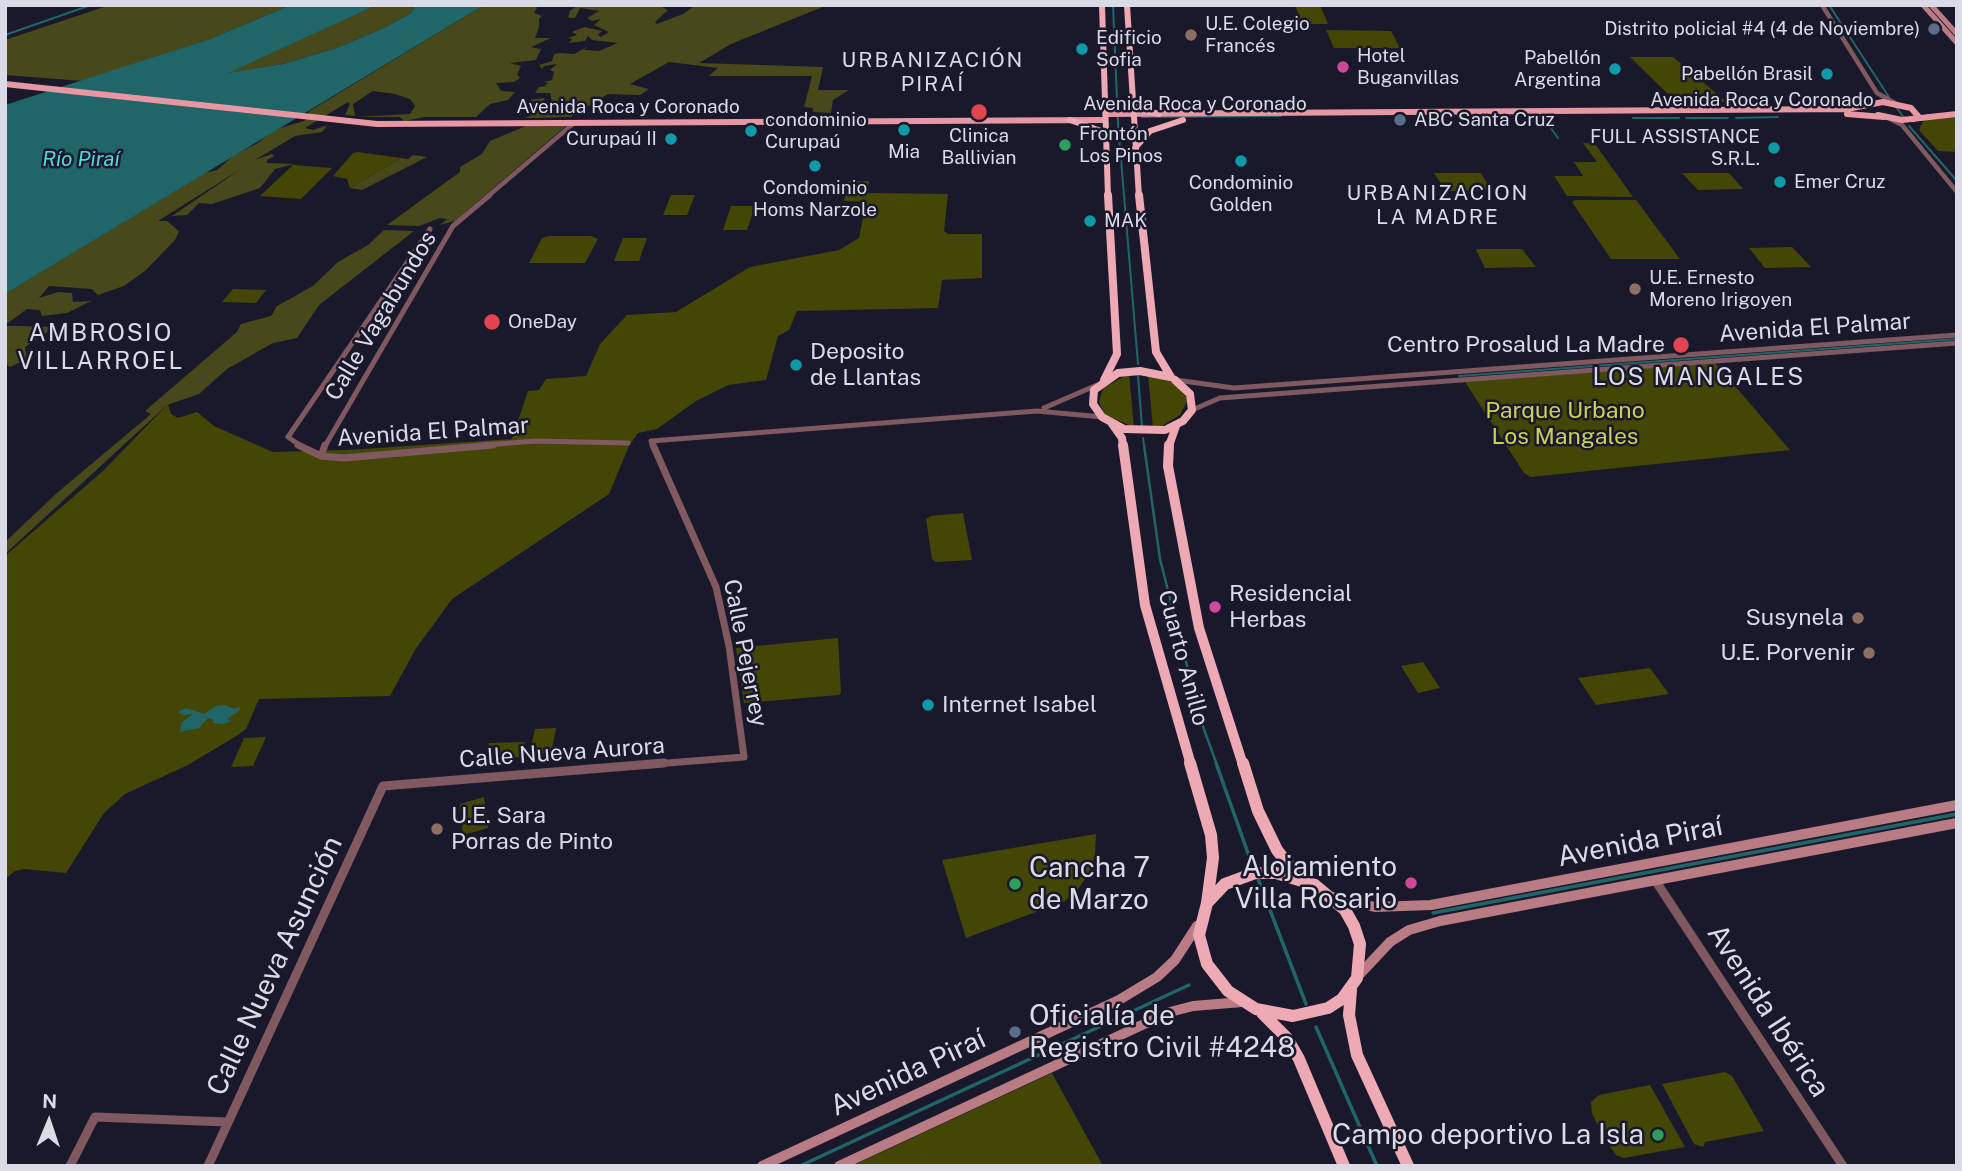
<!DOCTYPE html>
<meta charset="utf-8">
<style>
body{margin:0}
#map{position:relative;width:1962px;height:1171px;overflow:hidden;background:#1a192b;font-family:"Public Sans",sans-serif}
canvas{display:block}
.frame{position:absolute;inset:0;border:7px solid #dbdae7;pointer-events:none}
.north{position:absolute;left:14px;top:1087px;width:70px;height:70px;-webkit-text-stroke:5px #1a192b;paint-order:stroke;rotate:2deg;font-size:19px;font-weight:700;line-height:28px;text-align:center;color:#dbdae7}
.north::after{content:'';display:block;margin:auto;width:24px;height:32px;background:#dbdae7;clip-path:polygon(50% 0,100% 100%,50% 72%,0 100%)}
</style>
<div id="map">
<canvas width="1962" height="1171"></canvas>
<div class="frame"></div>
<div class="north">N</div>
</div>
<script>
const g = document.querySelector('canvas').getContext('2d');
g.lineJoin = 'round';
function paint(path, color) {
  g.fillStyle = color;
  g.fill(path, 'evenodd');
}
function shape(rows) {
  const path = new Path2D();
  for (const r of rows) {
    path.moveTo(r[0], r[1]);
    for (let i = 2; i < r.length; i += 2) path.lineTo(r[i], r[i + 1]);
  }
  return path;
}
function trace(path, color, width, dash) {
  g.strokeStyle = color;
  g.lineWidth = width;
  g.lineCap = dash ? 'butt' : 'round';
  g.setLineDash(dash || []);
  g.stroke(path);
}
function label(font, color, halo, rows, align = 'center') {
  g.font = font + ' "Public Sans",sans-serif';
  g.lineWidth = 5;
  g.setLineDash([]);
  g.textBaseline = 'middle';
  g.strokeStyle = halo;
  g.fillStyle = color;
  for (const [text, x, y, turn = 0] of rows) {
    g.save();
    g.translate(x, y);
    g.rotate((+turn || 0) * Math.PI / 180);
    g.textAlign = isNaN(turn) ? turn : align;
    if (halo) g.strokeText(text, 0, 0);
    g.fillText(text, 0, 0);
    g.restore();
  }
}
const green = shape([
 [1295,5,1320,5,1328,24,1302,24],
 [1326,30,1391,31,1400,48,1334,48],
 [1630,57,1673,57,1716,93,1711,98,1723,99,1727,103,1717,100,1678,101,1684,98,1667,93],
 [1957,117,1957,152,1938,151,1919,130,1923,121,1928,119],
 [1583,143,1595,144,1633,197,1567,196,1554,176,1583,176,1574,162,1597,162],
 [358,152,401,158,350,188,347,179,333,176,353,153],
 [293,165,332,168,301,199,260,196],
 [1434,173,1481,173,1491,190,1446,191],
 [1682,173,1729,173,1743,189,1698,190],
 [848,181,869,181,868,193,948,194,944,231,948,234,982,234,982,278,942,280,938,308,797,311,789,330,778,336,766,380,728,385,696,401,657,429,638,433,629,446,609,494,452,599,415,650,390,696,259,699,246,729,238,735,188,765,125,794,104,813,66,873,24,869,15,871,5,879,5,556,103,471,168,404,171,414,178,418,197,412,214,426,273,452,348,450,512,439,528,391,539,390,546,379,586,376,600,344,627,315,676,312,750,267,839,250,859,238,866,202,844,201],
 [671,195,695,195,687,215,663,215],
 [1575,200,1636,200,1680,259,1611,259,1572,202],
 [731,206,755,206,747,230,723,230],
 [549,236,591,236,598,239,585,263,529,263,542,238],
 [623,238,647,238,639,261,614,261],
 [1792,247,1811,267,1765,268,1749,248],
 [1478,249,1522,249,1536,267,1485,268,1476,250],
 [233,289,266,290,256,303,222,302],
 [1715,363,1790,450,1531,477,1524,473,1465,382],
 [1129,374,1134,427,1105,415,1099,402,1103,388],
 [1148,375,1175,383,1188,399,1180,415,1160,427,1153,428],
 [963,513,972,560,936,562,932,559,926,519,931,516],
 [838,638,841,693,839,695,744,703,736,648],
 [1423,662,1440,688,1418,693,1401,666],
 [1650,668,1669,694,1596,705,1578,678],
 [556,728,551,754,529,755,535,729],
 [266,737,253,766,231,767,244,738],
 [525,742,521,757,485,758,489,743],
 [484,797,488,828,463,835,460,804],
 [1096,834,1095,855,1089,873,1078,889,1065,901,966,938,942,860],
 [1725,1072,1732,1076,1764,1131,1705,1142,1703,1147,1694,1144,1662,1084],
 [1052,1073,1103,1166,852,1166],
 [1650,1085,1685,1147,1624,1158,1616,1155,1604,1138,1592,1113,1591,1102,1599,1095]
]);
const forest = shape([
 [110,5,291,5,210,39,83,81,5,75,5,40],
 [377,5,415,5,411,13,386,27,337,48,283,64,224,74],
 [484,5,534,5,537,8,534,13,542,16,539,19,539,27,535,38,551,38,531,47,541,49,536,60,510,63,521,66,517,74,520,78,514,82,496,83,501,91,515,92,508,100,490,104,476,117,425,117,404,121,400,117,355,117,410,114,415,106,410,99,395,94,373,91,353,104,355,116,345,115,350,104,348,102,305,128,313,130,328,125,322,132,295,136,255,160,272,154,274,156,267,160,267,163,294,164,275,169,260,188,212,204,199,203,187,215,172,216,241,169,158,221,167,221,179,231,175,240,146,270,124,286,98,295,92,289,49,286,39,298,58,292,72,293,73,302,91,301,67,313,42,316,40,310,27,309,5,325,5,294,205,173,217,170,234,155,258,143,274,130,304,121,309,117,308,112],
 [611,5,662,7,668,10,655,22,657,24,683,14,696,5,838,5,825,6,731,44,699,63,823,67,818,90,849,90,833,100,831,113,813,112,813,108,804,107,812,76,709,76,718,68,669,62,630,84,649,89,640,95,608,94,571,117,525,118,536,113,534,109,527,109,535,102,529,100,544,98,545,105,552,101,550,93,535,93,539,87,547,86,544,85,549,83,544,82,552,80,554,72,550,70,557,64,544,66,542,69,539,65,552,61,554,54,559,53,574,54,587,47,584,50,599,51,618,43,592,40,588,36,585,41,569,43,572,39,568,38,577,35,572,32,584,27,602,31,598,35,601,37,609,32,594,25,601,19,592,21,587,18,599,11,580,8,575,18,570,18,568,17,570,11,578,5],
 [567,125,455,221,440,225,447,219,440,218,419,226,387,225,460,172,460,167,482,154,490,141,526,126],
 [413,155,427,157,362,190,350,188,401,158,408,159],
 [384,230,414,231,319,305,297,338,273,343,227,369,199,394,167,405,5,554,5,542,58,492,151,414,145,411,237,332,241,324,271,316,277,306,313,286,338,262,368,245],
 [5,326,20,326,55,327,25,347,27,359,10,367,5,363]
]);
const water = shape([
 [291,5,377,5,228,73,283,64,337,48,386,27,411,13,415,5,484,5,5,294,5,105,210,39],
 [224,705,235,709,240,706,239,711,227,719,232,721,223,724,213,723,213,719,208,718,199,728,180,732,182,722,193,714,183,715,178,712,186,708,204,714,216,706]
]);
const streamFar2 = shape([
 [1113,5,1118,123,1138,364],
 [1829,5,1889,97],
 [5,35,91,5],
 [1896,107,1905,119],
 [1142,117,1281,116],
 [1633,118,1679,118],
 [1686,118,1728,118],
 [1736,118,1778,117],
 [1544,119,1558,138],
 [1909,126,1957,181],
 [1138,376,1142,427],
 [1459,376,1957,339],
 [1143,438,1144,446]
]);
const streamFar1 = shape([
 [1144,445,1160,559,1201,721,1217,765]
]);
const stream = shape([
 [1216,763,1254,870],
 [1257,876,1306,1004],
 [1433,913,1957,814],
 [1316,1027,1377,1166],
 [800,1166,1189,985]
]);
const tertiaryFar3 = shape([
 [1822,5,1877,93,1895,103],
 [1888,118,1902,125,1957,192],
 [487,197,574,123]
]);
const tertiaryFar2 = shape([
 [1176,380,1234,388,1957,335],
 [1044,408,1097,385],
 [1192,410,1220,398,1957,343],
 [301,446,288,437,430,229],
 [325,446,453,226,490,195],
 [474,446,535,441,628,443],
 [653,446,651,441,1037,411,1102,417]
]);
const tertiaryFar1 = shape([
 [298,445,321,456,344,458,493,445],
 [321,456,325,445],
 [642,765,744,757,729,646,716,587,653,445]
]);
const tertiary = shape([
 [1655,880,1843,1166],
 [70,1166,95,1117,227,1122],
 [208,1166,383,786,664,763]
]);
const secondaryFar1 = shape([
 [1923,5,1957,43],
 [1931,5,1957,34]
]);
const secondary = shape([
 [1333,897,1375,907,1431,905,1957,805],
 [1359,975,1390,942,1409,930,1440,921,1957,823],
 [762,1166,1119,1000,1157,977,1175,960,1197,926],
 [839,1166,1170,1012,1193,1006,1242,1002]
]);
const primary = shape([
 [5,84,377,124,1103,120],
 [1107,114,1847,109,1883,102,1911,108,1918,116,1914,119],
 [1847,114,1884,117],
 [1878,115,1902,120,1957,114]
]);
const trunkFar3 = shape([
 [1102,5,1108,197],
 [1127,5,1139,197],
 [1131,102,1143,110,1159,114],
 [1070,120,1104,132],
 [1135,148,1150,131,1183,120]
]);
const trunkFar2 = shape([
 [1139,195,1156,352,1171,377],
 [1170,377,1140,371,1118,373,1094,390,1093,404,1102,417,1124,429,1165,430,1183,421,1192,410,1190,394,1175,380],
 [1104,380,1117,354,1108,195],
 [1112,424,1122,438,1123,446],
 [1169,446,1176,426]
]);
const trunkFar1 = shape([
 [1123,445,1145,605,1191,765],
 [1169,445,1168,466,1199,628,1243,765]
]);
const trunk = shape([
 [1190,763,1211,835,1213,858,1207,903],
 [1243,763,1258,811,1277,850,1298,877],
 [1255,873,1276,873,1315,885,1345,910,1354,926,1360,944,1357,978,1342,999,1328,1008,1293,1016,1256,1009,1228,991,1207,964,1199,935,1207,903,1225,884,1255,873],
 [1351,990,1349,1015,1357,1055,1408,1166],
 [1262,1013,1287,1038,1299,1059,1344,1166]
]);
const markers = [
 [1934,29,7,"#5c6f8a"],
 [1191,35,7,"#8d6e63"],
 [1082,49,7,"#0f9aa8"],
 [1343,67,7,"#d1479c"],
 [1615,69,7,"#0f9aa8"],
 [1827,74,7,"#0f9aa8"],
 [979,112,9,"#e0444e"],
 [1400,120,7,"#5c6f8a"],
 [904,130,7,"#0f9aa8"],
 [751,131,7,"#0f9aa8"],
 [671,139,7,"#0f9aa8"],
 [1065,145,7,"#2e9e5b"],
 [1774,148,7,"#0f9aa8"],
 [1241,161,7,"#0f9aa8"],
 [815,166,7,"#0f9aa8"],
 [1780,182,7,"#0f9aa8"],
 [1090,221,7,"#0f9aa8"],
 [1635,289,7,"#8d6e63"],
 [492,322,9,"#e0444e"],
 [1681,345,9,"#e0444e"],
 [796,365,7,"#0f9aa8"],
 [1215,607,7,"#d1479c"],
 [1858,618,7,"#8d6e63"],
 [1869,653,7,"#8d6e63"],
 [928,705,7,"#0f9aa8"],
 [437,829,7,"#8d6e63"],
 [1411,883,7,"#d1479c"],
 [1015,884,7,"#2e9e5b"],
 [1015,1032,7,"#5c6f8a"],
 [1658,1135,7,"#2e9e5b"]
];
const farPoinames = [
 ["U.E. Colegio",1205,24],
 ["Francés",1205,46],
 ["Distrito policial #4 (4 de Noviembre)",1920,29,"right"],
 ["Edificio",1096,38],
 ["Sofia",1096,60],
 ["Hotel",1357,56],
 ["Buganvillas",1357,78],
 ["Pabellón",1601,58,"right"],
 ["Argentina",1601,80,"right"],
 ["Pabellón Brasil",1813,74,"right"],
 ["condominio",765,120],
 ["Curupaú",765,142],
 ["ABC Santa Cruz",1414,120],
 ["Frontón",1079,134],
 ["Los Pinos",1079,156],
 ["Clinica",979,136,"center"],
 ["Ballivian",979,158,"center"],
 ["FULL ASSISTANCE",1760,137,"right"],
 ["S.R.L.",1760,159,"right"],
 ["Curupaú II",657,139,"right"],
 ["Mia",904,152,"center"],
 ["Emer Cruz",1794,182],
 ["Condominio",1241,183,"center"],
 ["Golden",1241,205,"center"],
 ["Condominio",815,188,"center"],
 ["Homs Narzole",815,210,"center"],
 ["MAK",1104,221],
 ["U.E. Ernesto",1649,278],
 ["Moreno Irigoyen",1649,300],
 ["OneDay",508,322]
];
const farStreetnames = [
 ["Avenida Roca y Coronado",1762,100],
 ["Avenida Roca y Coronado",1195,104],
 ["Avenida Roca y Coronado",628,107]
];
const farNeighbourhoodnames = [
 ["URBANIZACIÓN",933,61],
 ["PIRAÍ",933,85],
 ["URBANIZACION",1438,194],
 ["LA MADRE",1438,218]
];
const farWaternames = [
 ["Río Piraí",81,160]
];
const streetNames = [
 ["Calle Vagabundos",381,316,-59],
 ["Avenida El Palmar",1815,328,-4],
 ["Avenida El Palmar",433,432,-4],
 ["Calle Pejerrey",745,653,79],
 ["Cuarto Anillo",1183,658,75],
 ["Calle Nueva Aurora",562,753,-4]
];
const poiNames = [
 ["Centro Prosalud La Madre",1665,345,"right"],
 ["Deposito",810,352],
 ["de Llantas",810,378],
 ["Residencial",1229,594],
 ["Herbas",1229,620],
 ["Susynela",1844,618,"right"],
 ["U.E. Porvenir",1855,653,"right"],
 ["Internet Isabel",942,705],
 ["U.E. Sara",451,816],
 ["Porras de Pinto",451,842]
];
const parkNames = [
 ["Parque Urbano",1565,411],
 ["Los Mangales",1565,437]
];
const neighbourhoodNames = [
 ["AMBROSIO",101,334],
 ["VILLARROEL",101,362],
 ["LOS MANGALES",1699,378]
];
const nearStreetnames = [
 ["Avenida Piraí",1640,842,-11],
 ["Calle Nueva Asunción",275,966,-65],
 ["Avenida Ibérica",1768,1011,57],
 ["Avenida Piraí",908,1073,-25]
];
const nearPoinames = [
 ["Alojamiento",1397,867],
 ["Villa Rosario",1397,899],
 ["Cancha 7",1029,868,"left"],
 ["de Marzo",1029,900,"left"],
 ["Oficialía de",1029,1016,"left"],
 ["Registro Civil #4248",1029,1048,"left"],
 ["Campo deportivo La Isla",1644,1135]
];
paint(green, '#444605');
paint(forest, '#47491a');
paint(water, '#206669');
trace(streamFar2, '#206669', 2);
trace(streamFar1, '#206669', 2.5);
trace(stream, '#206669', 3.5);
trace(tertiaryFar3, '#7f595f', 4.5);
trace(tertiaryFar2, '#7f595f', 5);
trace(tertiaryFar1, '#7f595f', 7);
trace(tertiary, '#7f595f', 9);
trace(secondaryFar1, '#b97c85', 5);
trace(secondary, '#b97c85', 10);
trace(primary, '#e697a3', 6);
trace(trunkFar3, '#eeaab4', 6);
trace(trunkFar2, '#eeaab4', 8);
trace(trunkFar1, '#eeaab4', 10);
trace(trunk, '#eeaab4', 12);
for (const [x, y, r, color] of markers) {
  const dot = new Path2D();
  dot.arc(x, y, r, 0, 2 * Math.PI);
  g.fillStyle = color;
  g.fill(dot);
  trace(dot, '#1a192b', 2.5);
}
label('19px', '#dbdae7', '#1a192b', farPoinames, 'left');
label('19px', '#dbdae7', '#1a192b', farStreetnames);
g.letterSpacing = '2px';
label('21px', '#dbdae7', '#1a192b', farNeighbourhoodnames);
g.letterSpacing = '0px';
label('italic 21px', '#53d8de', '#1a192b', farWaternames);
label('23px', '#dbdae7', '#1a192b', streetNames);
label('23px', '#dbdae7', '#1a192b', poiNames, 'left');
label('23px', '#cbd057', '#1a192b', parkNames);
g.letterSpacing = '2px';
label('24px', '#dbdae7', '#1a192b', neighbourhoodNames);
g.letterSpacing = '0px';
label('28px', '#dbdae7', '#1a192b', nearStreetnames);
label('28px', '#dbdae7', '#1a192b', nearPoinames, 'right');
</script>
